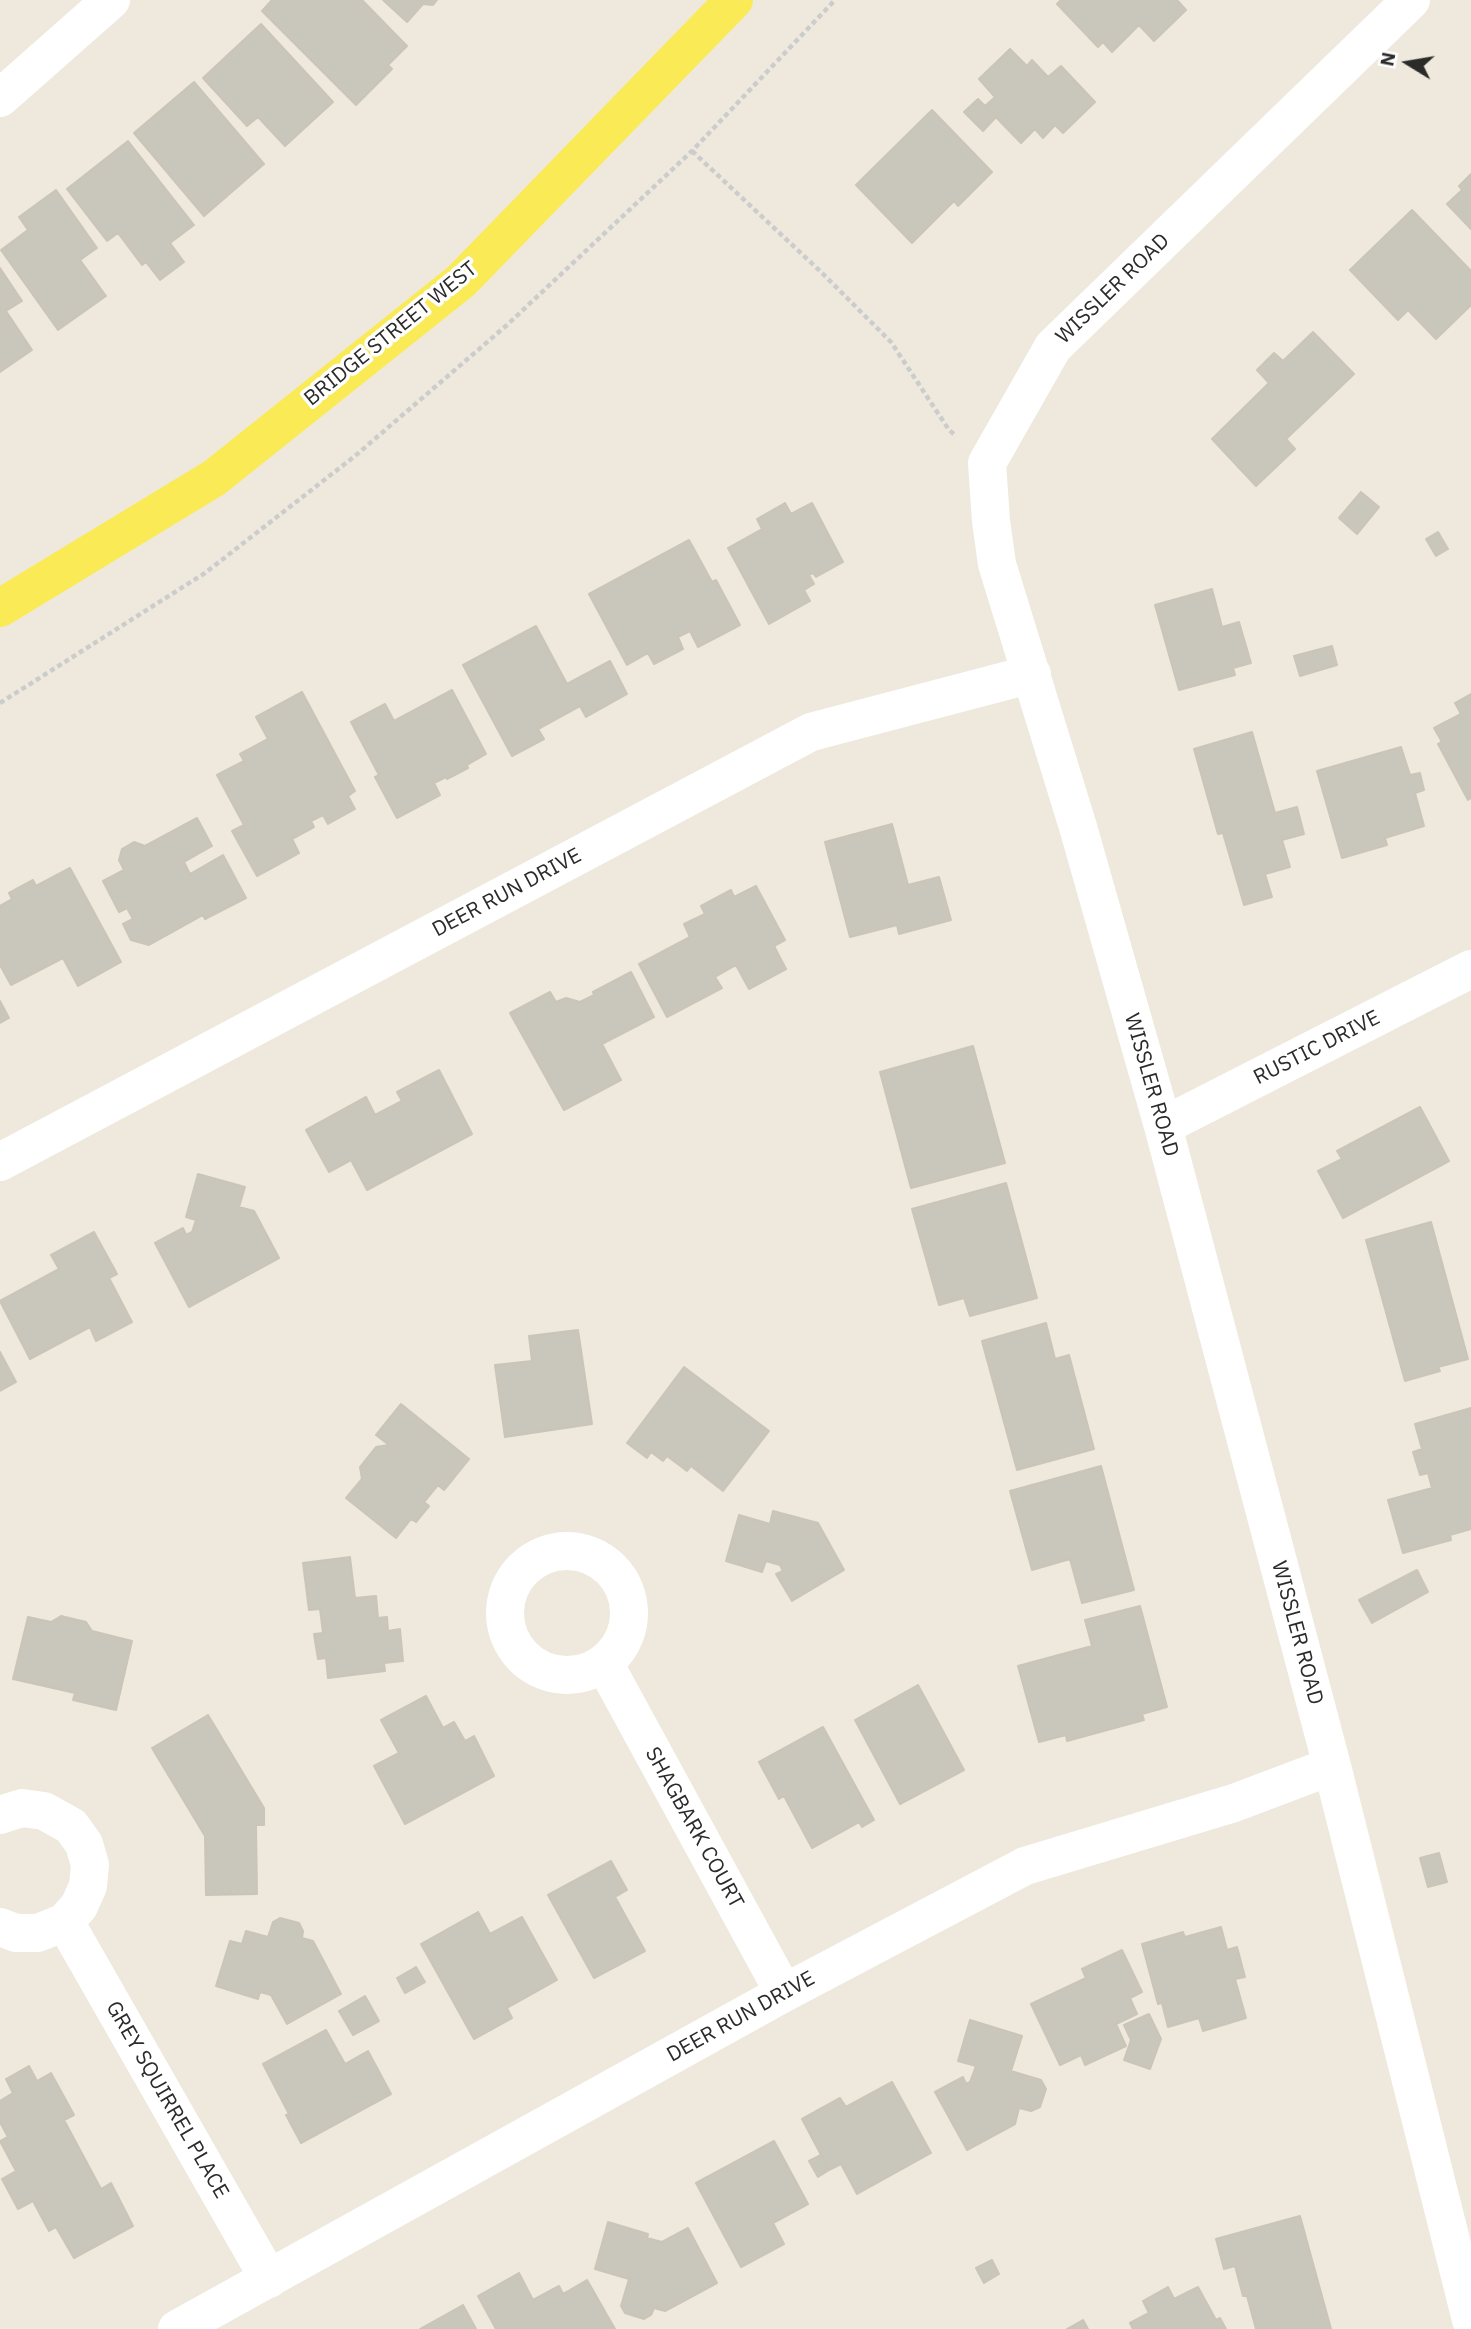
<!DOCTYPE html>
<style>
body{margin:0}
#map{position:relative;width:1471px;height:2329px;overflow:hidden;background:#eee9dc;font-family:"IBM Plex Sans",sans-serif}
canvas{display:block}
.north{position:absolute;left:1373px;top:28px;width:70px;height:70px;-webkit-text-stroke:5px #fff;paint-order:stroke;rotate:281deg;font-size:19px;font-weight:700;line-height:28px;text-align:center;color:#2b2b2b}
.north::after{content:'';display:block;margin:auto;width:24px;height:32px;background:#2b2b2b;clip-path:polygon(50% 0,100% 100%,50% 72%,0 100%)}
</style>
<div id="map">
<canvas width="1471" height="2329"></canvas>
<div class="north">N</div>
</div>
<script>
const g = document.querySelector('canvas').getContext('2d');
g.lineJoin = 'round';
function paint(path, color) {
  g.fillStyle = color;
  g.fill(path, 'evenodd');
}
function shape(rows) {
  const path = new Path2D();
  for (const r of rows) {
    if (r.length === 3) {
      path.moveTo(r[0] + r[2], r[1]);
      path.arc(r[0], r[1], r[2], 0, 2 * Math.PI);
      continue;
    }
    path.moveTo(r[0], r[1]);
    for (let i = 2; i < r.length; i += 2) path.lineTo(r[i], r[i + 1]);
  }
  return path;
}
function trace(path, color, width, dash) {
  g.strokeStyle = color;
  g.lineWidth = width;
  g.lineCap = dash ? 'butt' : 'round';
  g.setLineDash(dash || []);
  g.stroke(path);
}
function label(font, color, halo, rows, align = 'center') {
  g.font = font + ' "IBM Plex Sans",sans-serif';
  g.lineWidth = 7;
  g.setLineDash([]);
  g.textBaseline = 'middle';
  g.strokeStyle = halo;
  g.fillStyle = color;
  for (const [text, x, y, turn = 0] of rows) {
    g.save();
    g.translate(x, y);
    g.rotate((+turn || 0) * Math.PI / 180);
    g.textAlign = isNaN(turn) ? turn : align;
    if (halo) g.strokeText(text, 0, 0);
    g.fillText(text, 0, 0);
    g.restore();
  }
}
const building = shape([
 [272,0,362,0,407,46,388,65,392,69,356,105,262,11,272,0],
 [383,0,437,0,433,5,423,4,407,22,383,0],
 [1061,0,1177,0,1186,10,1154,41,1139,25,1112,52,1103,42,1098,47,1057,4,1061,0],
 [261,24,333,102,285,146,258,117,247,126,203,78,261,24],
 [1010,49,1027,66,1032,60,1048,77,1061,66,1095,102,1063,133,1055,125,1043,138,1035,129,1021,143,985,106,995,97,979,79,1010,49],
 [194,82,264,164,204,216,134,133,194,82],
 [978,99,996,117,983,131,964,112,978,99],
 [932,110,992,172,958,206,954,201,912,243,856,185,932,110],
 [128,141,194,225,170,243,184,262,160,280,146,262,142,265,118,233,107,241,67,189,128,141],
 [1471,174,1471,229,1447,204,1462,190,1459,186,1471,174],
 [56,190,97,248,80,260,106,296,58,330,1,250,28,230,19,217,56,190],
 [1412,210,1471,271,1471,305,1436,339,1408,310,1398,320,1350,270,1412,210],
 [0,268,22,301,6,311,32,350,0,372,0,268],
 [1313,332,1354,374,1286,439,1295,449,1256,486,1212,439,1269,383,1257,370,1274,353,1283,361,1313,332],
 [1361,492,1379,507,1357,534,1339,518,1361,492],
 [785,503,791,514,812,503,843,562,816,577,813,573,809,575,814,584,804,590,810,601,769,624,728,548,762,529,757,519,785,503],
 [1438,532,1448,549,1436,556,1426,539,1438,532],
 [689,540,712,582,716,580,740,625,698,647,690,631,678,637,683,649,654,664,648,653,627,665,589,594,689,540],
 [1212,589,1222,627,1239,622,1251,663,1233,668,1235,675,1179,690,1155,605,1212,589],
 [536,626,567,684,610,661,627,694,586,717,580,706,538,729,544,739,512,756,463,665,536,626],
 [1332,646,1337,665,1300,676,1294,656,1332,646],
 [452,690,486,754,467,765,468,768,447,779,446,777,434,783,440,795,397,818,375,777,379,775,351,722,385,704,394,721,452,690],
 [302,692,355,791,348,796,355,809,328,824,323,815,311,821,314,827,292,839,299,853,257,876,232,831,244,825,217,775,244,761,240,754,268,739,256,717,302,692],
 [1471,694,1471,798,1468,800,1438,744,1442,742,1434,728,1461,714,1455,703,1471,694],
 [1252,732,1275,813,1297,807,1304,834,1282,840,1290,867,1265,874,1272,897,1244,905,1223,833,1218,834,1194,749,1252,732],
 [1401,747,1410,775,1420,773,1424,790,1415,793,1424,826,1385,838,1387,845,1342,858,1317,771,1401,747],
 [197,818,212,846,184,862,190,874,223,855,246,898,205,919,203,915,149,945,131,940,123,924,133,919,127,908,119,912,103,881,124,870,119,860,122,849,134,842,145,846,197,818],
 [892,824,908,885,939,877,951,920,899,934,897,925,850,937,825,842,892,824],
 [70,868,121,962,78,986,63,958,11,985,0,965,0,906,12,899,9,893,33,880,36,886,70,868],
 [756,886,785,940,774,946,786,969,749,989,736,965,715,977,722,988,667,1017,639,964,690,937,684,924,705,914,701,906,731,890,734,897,756,886],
 [631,972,654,1017,602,1044,621,1080,564,1110,510,1013,550,992,556,1002,566,998,580,1002,594,995,593,992,631,972],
 [0,1001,9,1018,0,1023,0,1001],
 [973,1046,1005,1163,911,1188,880,1072,973,1046],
 [439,1070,472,1134,367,1190,351,1160,329,1172,306,1130,366,1097,375,1115,402,1101,397,1092,439,1070],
 [1420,1107,1449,1161,1343,1218,1318,1171,1342,1159,1337,1151,1420,1107],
 [198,1174,245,1187,239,1207,254,1211,279,1258,189,1307,155,1243,183,1228,186,1235,192,1232,196,1220,186,1217,198,1174],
 [1006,1183,1037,1298,970,1316,964,1298,939,1305,912,1209,1006,1183],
 [1431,1222,1468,1359,1438,1367,1440,1371,1405,1381,1366,1240,1431,1222],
 [94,1232,117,1274,109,1278,132,1322,96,1341,90,1327,30,1359,0,1301,59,1269,51,1255,94,1232],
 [1046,1323,1055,1359,1069,1355,1094,1449,1017,1470,982,1341,1046,1323],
 [578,1330,592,1424,505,1437,495,1365,532,1361,529,1336,578,1330],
 [0,1352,16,1382,0,1391,0,1352],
 [684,1367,769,1431,723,1491,691,1466,687,1471,667,1456,663,1461,651,1452,647,1458,627,1443,684,1367],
 [401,1404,469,1459,444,1490,438,1485,424,1502,429,1506,416,1522,411,1519,396,1538,346,1498,362,1479,360,1467,376,1447,389,1445,376,1435,401,1404],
 [1471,1408,1471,1529,1450,1535,1451,1540,1403,1553,1388,1500,1432,1488,1428,1473,1420,1475,1413,1452,1422,1449,1415,1424,1471,1408],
 [1101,1466,1134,1590,1082,1603,1070,1559,1032,1570,1010,1491,1101,1466],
 [773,1511,818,1523,844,1570,792,1601,776,1574,783,1571,780,1565,766,1561,762,1572,726,1561,739,1515,770,1524,773,1511],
 [350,1557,355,1598,376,1596,378,1618,387,1617,388,1631,400,1629,403,1661,384,1663,385,1671,328,1678,326,1658,318,1659,314,1634,323,1633,320,1609,309,1610,303,1563,350,1557],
 [1417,1570,1428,1592,1372,1623,1359,1600,1417,1570],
 [1140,1606,1167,1707,1142,1714,1144,1720,1067,1741,1066,1735,1039,1742,1018,1666,1092,1646,1085,1620,1140,1606],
 [61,1616,86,1622,92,1631,132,1641,116,1710,73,1700,75,1693,13,1679,28,1617,51,1622,61,1616],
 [918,1685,964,1770,900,1804,855,1720,918,1685],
 [426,1696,443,1728,454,1722,465,1741,474,1736,494,1776,405,1824,374,1766,399,1753,381,1720,426,1696],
 [208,1715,264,1808,264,1825,256,1825,257,1894,206,1895,205,1836,152,1748,208,1715],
 [823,1727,874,1820,862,1827,859,1822,812,1848,784,1796,779,1799,759,1762,823,1727],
 [1439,1853,1447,1882,1428,1887,1420,1858,1439,1853],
 [611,1861,627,1890,615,1897,645,1951,594,1978,548,1895,611,1861],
 [478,1912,490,1934,522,1917,557,1980,507,2008,512,2018,474,2039,421,1944,478,1912],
 [280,1918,299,1923,303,1931,302,1938,313,1941,341,1994,287,2024,271,1995,260,1992,258,1999,216,1986,230,1941,242,1944,246,1931,268,1937,273,1922,280,1918],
 [1221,1927,1227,1950,1237,1947,1245,1977,1235,1979,1246,2018,1203,2031,1199,2018,1168,2027,1162,2003,1158,2004,1142,1944,1183,1932,1185,1937,1221,1927],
 [1122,1950,1142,1992,1130,1998,1137,2014,1116,2024,1126,2046,1085,2065,1081,2055,1060,2065,1031,2004,1086,1978,1082,1969,1122,1950],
 [416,1967,425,1982,405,1993,397,1978,416,1967],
 [365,1996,379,2021,353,2035,339,2011,365,1996],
 [1149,2014,1161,2039,1150,2069,1124,2060,1131,2040,1124,2025,1149,2014],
 [970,2020,1022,2036,1011,2071,1041,2080,1046,2089,1040,2107,1031,2111,1019,2108,1015,2124,967,2150,935,2092,963,2077,966,2084,970,2082,976,2066,958,2061,970,2020],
 [326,2030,345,2064,368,2051,391,2094,301,2143,286,2115,289,2114,263,2064,326,2030],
 [29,2066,37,2081,51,2073,74,2115,64,2120,101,2189,111,2183,133,2226,74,2258,56,2227,49,2231,33,2201,18,2209,2,2179,16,2171,0,2141,8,2137,0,2122,0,2101,13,2093,6,2079,29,2066],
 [892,2082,931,2153,857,2194,841,2164,829,2170,802,2119,840,2098,846,2107,892,2082],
 [774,2141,808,2204,773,2223,784,2244,741,2267,696,2183,774,2141],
 [821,2155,829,2170,818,2177,809,2161,821,2155],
 [1300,2216,1331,2329,1256,2329,1247,2296,1243,2296,1235,2266,1224,2269,1216,2239,1300,2216],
 [608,2222,648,2234,647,2238,662,2242,688,2228,717,2283,665,2311,654,2308,651,2315,644,2319,625,2313,621,2306,629,2279,595,2269,608,2222],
 [992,2260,999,2274,984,2283,976,2268,992,2260],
 [519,2273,533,2300,559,2286,563,2294,587,2280,615,2329,496,2329,478,2296,519,2273],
 [1168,2287,1174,2299,1198,2287,1216,2320,1220,2318,1226,2329,1133,2329,1130,2323,1149,2313,1143,2301,1168,2287],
 [463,2305,476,2329,420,2329,463,2305],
 [1083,2320,1088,2329,1067,2329,1083,2320]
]);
const path = shape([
 [692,151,820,271,891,342,949,430,955,435],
 [0,703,205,573,355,456,507,325,692,151,835,0]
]);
const minor = shape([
 [1411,0,1053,347,987,463,991,521,997,564,1078,827,1163,1126,1332,1766,1471,2320],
 [0,98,111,0],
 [1163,1126,1471,969],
 [0,1162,811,732,1032,674],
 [567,1613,62],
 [604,1663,784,1993],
 [0,1815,22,1808,44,1811,71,1826,84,1844,90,1865,88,1886,79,1906,65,1922,38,1933,16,1933,0,1927],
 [65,1922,269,2279],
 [177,2329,784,1993,1025,1866,1234,1803,1332,1766]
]);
const major = shape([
 [0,608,214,478,461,281,734,0]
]);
const streetNames = [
 ["WISSLER ROAD",1113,289,-44],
 ["BRIDGE STREET WEST",391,334,-39],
 ["DEER RUN DRIVE",507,893,-28],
 ["RUSTIC DRIVE",1317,1048,-27],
 ["WISSLER ROAD",1151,1085,74],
 ["WISSLER ROAD",1297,1633,75],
 ["SHAGBARK COURT",694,1828,61],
 ["DEER RUN DRIVE",741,2017,-29],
 ["GREY SQUIRREL PLACE",167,2100,60]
];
paint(building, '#c9c6bc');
trace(building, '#cac5b6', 2);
trace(path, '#ccc', 4.5, [5, 3.5]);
trace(minor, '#fff', 38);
trace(major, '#faea56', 38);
label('21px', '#2b2b2b', '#fff', streetNames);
</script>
